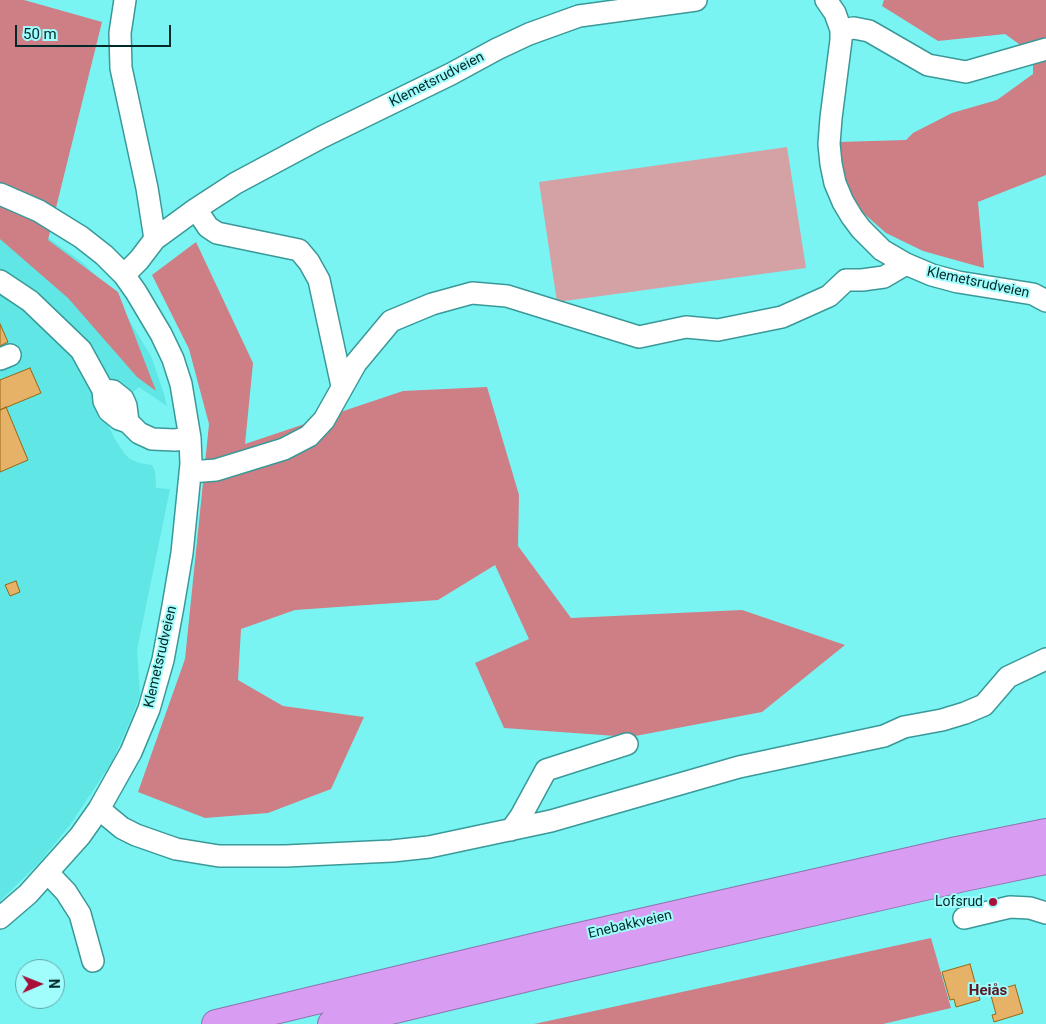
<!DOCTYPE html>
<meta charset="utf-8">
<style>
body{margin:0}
#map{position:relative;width:1046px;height:1024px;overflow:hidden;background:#7af4f3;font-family:Roboto,sans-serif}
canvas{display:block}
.north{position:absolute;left:15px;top:959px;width:50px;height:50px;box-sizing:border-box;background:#a1fdfc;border:1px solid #61a8a8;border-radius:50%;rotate:89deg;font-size:14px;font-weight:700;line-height:20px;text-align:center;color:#002929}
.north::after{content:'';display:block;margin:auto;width:18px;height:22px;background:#a8103a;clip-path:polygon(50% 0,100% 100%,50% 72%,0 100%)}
.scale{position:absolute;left:15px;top:25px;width:156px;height:22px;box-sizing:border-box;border:2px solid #002929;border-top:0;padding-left:6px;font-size:15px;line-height:18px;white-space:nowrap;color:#002929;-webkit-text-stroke:4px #a1fdfc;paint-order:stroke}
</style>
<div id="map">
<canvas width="1046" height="1024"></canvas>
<div class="north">N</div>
<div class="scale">50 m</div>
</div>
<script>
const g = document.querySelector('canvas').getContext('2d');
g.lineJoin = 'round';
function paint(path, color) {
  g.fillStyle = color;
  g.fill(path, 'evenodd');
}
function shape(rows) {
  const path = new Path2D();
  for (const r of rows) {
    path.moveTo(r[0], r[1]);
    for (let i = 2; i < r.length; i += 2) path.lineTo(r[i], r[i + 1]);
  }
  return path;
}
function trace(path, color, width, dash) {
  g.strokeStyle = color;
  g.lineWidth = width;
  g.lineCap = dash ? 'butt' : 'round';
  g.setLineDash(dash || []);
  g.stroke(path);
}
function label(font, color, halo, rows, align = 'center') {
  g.font = font + ' Roboto,sans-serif';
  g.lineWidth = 4;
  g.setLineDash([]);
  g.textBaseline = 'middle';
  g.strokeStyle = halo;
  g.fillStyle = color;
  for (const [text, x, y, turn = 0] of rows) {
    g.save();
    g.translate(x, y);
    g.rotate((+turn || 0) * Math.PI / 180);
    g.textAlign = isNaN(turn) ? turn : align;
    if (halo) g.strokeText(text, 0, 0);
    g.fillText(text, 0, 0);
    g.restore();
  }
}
const built = shape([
 [0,223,47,237,83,263,106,286,115,297,151,356,164,394,167,406,139,387,104,417,115,439,124,453,130,459,139,463,152,465,155,471,156,488,170,489,137,650,140,695,131,719,112,762,70,825,38,864,0,901]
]);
const green = shape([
 [787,147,806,268,557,302,539,182]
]);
const forest = shape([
 [0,0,24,0,102,22,48,240,118,292,156,391,137,377,68,298,0,239],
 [884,0,1046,0,1046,175,978,202,984,268,923,251,886,233,861,211,845,183,838,142,906,140,913,133,952,113,997,100,1033,74,1033,54,1005,34,938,41,882,6],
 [196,242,253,363,245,444,403,391,487,387,519,495,518,546,571,618,742,610,845,645,762,712,630,737,504,728,475,663,529,639,495,565,438,600,295,610,241,629,238,680,283,706,364,717,331,789,268,813,205,818,138,792,185,659,209,424,189,349,152,275],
 [931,938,951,1008,883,1024,534,1024]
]);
const building = shape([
 [0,324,8,342,0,346,0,324],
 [30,368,41,393,0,410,0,380,30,368],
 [6,407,28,460,0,472,0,410,6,407],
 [16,581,20,592,10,596,5,585,16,581],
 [970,964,980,1000,956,1007,954,999,950,1000,942,972,970,964],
 [1015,985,1023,1013,994,1022,992,1015,996,1014,990,992,1015,985]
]);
const minor = shape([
 [125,0,120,33,121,68,147,188,155,239],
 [826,0,835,13,841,30,841,40,831,118,829,144,831,164,835,183,843,202,852,217,861,229,882,250,906,264,932,275,958,282,1033,294,1046,301],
 [841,30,854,28,869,31,928,65,966,72,1046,49],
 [0,194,39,211,81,237,104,255,124,275,136,292,161,334,173,359,181,384,190,438,191,464,182,553,173,606,163,660,149,709,131,752,99,809,80,836,28,894,0,918],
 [196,209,208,227,217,233,299,250,309,262,319,280,342,386],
 [124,275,139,260,155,239,196,209,236,183,322,137,451,74,497,49,529,34,579,16,696,0],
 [0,281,30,301,81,350,103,390,104,401,109,411,119,419,128,422,139,433,152,439,175,440,190,438],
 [0,359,10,355],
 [103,390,113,391,123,399,126,406,128,422],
 [190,472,216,470,284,449,309,436,324,420,356,363,391,321,432,304,472,293,507,296,639,337,686,327,718,330,782,317,829,296,846,280,862,280,884,277,906,264],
 [99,809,122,828,136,835,176,849,219,856,286,856,392,851,429,847,551,821,739,767,884,736,904,727,942,720,965,713,984,705,1008,677,1046,659],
 [511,830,521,816,546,770,627,744],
 [48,873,66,892,80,914,93,961],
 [964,918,1010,907,1030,908,1046,913]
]);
const highway = shape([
 [216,1024,561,941,957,851,1046,833],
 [332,1024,566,968,964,877,1046,860]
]);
const markers = [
 [993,902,5,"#a8103a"]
];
const streetNames = [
 ["Klemetsrudveien",437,80,-27],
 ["Klemetsrudveien",978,283,12],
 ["Klemetsrudveien",161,657,-77],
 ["Enebakkveien",630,925,-13]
];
const poiNames = [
 ["Lofsrud",983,902]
];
const neighbourhoodNames = [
 ["Heiås",988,991]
];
paint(built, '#5fe6e5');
paint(green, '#d4a1a4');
paint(forest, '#ce7e85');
paint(building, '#e6b268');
trace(building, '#976713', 1);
trace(minor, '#3a9998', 24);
trace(highway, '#8c74ac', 30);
trace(minor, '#fff', 21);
trace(highway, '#d89df3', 28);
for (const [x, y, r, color] of markers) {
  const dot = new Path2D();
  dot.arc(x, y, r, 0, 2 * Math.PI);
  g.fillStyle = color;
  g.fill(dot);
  trace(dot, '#a1fdfc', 2);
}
label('14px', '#002929', '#a1fdfc', streetNames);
label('14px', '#002929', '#a1fdfc', poiNames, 'right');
label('bold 15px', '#5b1622', '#a1fdfc', neighbourhoodNames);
</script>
